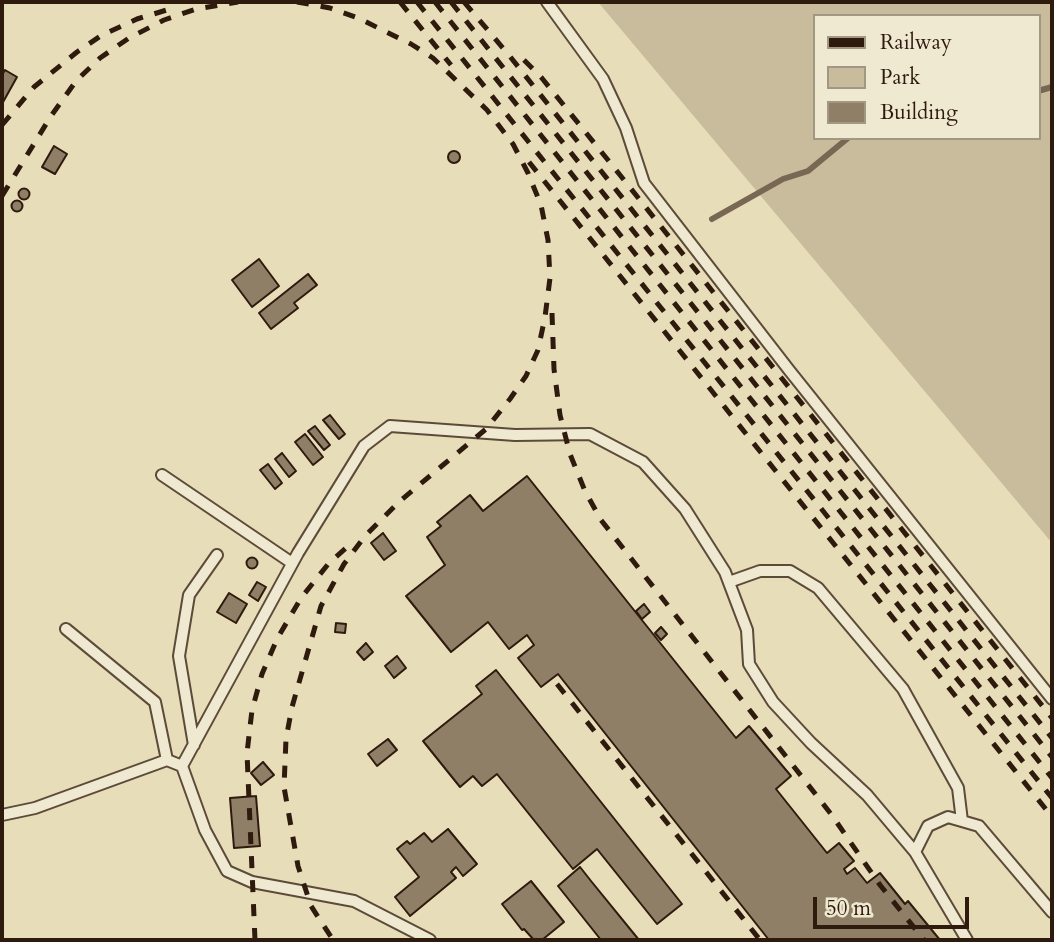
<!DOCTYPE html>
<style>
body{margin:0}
#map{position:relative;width:1054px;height:942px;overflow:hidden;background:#e7ddb9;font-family:Cardo,serif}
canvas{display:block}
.frame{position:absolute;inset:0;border:4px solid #2f1a0e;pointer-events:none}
.legend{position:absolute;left:813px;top:14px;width:228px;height:126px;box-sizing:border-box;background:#efe9d2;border:2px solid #a29684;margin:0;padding:9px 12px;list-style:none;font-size:21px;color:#2f1a0e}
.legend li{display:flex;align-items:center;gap:14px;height:35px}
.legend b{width:35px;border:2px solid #a29684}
.scale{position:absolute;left:813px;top:897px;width:156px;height:32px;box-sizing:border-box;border:4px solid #2f1a0e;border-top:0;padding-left:9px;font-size:21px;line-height:24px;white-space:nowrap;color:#2f1a0e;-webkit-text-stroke:5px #efe9d2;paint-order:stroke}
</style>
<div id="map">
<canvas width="1054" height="942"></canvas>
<div class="frame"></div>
<ul class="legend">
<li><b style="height:9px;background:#2f1a0e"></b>Railway</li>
<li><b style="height:19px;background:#c8bc9c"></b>Park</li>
<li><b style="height:19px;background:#8f7f67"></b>Building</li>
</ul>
<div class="scale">50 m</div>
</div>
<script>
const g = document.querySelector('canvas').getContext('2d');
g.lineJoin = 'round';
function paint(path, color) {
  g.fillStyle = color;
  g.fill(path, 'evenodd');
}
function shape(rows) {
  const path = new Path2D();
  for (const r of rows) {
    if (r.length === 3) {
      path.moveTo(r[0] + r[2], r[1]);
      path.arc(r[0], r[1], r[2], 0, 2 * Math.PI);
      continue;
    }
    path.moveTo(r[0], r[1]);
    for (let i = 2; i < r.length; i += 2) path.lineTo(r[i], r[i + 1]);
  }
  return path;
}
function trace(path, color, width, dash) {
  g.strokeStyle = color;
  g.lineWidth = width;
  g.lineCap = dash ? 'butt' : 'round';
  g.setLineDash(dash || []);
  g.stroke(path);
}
const green = shape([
 [598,2,1052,2,1052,543],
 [814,16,1038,16,1038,138,814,138]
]);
const stream = shape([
 [1038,91,1052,87],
 [712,219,783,179,808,171,848,138]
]);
const building = shape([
 [5,70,17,77,2,104,2,75,5,70],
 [54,146,67,154,55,174,42,167,54,146],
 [454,157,6],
 [24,194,5.5],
 [17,206,5.5],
 [259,259,279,286,252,307,232,280,259,259],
 [308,274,317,285,294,303,298,308,271,329,259,313,308,274],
 [330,415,345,434,339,439,323,420,330,415],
 [315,426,330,445,324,450,308,431,315,426],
 [305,434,323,457,313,465,295,442,305,434],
 [282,453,296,471,289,477,275,459,282,453],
 [268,464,282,483,275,489,260,470,268,464],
 [527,476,736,738,749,726,791,776,776,789,827,853,839,843,854,861,844,869,847,874,855,868,867,883,880,873,905,904,908,901,940,940,769,940,558,674,541,687,518,658,534,645,527,635,509,649,488,622,451,652,406,596,445,565,427,537,441,526,437,522,470,495,483,511,527,476],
 [383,533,396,551,384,560,371,543,383,533],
 [252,563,5.5],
 [257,582,266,587,258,601,249,595,257,582],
 [229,593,247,604,236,623,217,612,229,593],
 [644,604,650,612,642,619,636,611,644,604],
 [336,623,346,624,345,633,335,632,336,623],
 [661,627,667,634,661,640,655,633,661,627],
 [366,643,373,652,364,660,357,652,366,643],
 [397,656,406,668,394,678,385,666,397,656],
 [496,670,682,904,657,924,597,849,573,869,497,774,482,786,473,776,460,787,423,741,482,694,476,686,496,670],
 [388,739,397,750,377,766,368,754,388,739],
 [263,762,274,775,261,785,251,773,263,762],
 [256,796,260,846,234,848,230,798,256,796],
 [448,829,477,864,463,876,456,867,451,872,456,878,410,916,395,897,419,877,397,849,407,841,410,844,424,833,432,842,448,829],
 [580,867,591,881,639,940,601,940,558,886,580,867],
 [531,881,564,922,542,940,534,940,524,929,522,930,502,904,531,881]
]);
const lane = shape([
 [547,2,603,79,626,128,644,183,789,370,1052,699],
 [162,475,292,563],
 [729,582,760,571,790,571,818,588,903,689,958,788,962,821],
 [66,629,155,702,167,760],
 [194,745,179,656,189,595,217,555],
 [182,766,298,553,364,446,390,426,515,435,590,434,643,462,685,509,725,572,747,630,749,664,773,702,811,743,867,795,915,852],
 [2,815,35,808,167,760,182,766,205,830,227,871,252,882,354,901,430,940],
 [967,940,915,852,928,826,948,817,979,826,1052,912]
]);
const rail = shape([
 [297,2,330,8,358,18,411,44,433,58,487,110,513,144,528,173,541,205,548,240,550,278,545,317,538,350,526,376,510,399,486,429,400,501,365,536,344,564,321,606,292,707,286,739,284,787,298,866,311,906,333,940],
 [400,2,451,65],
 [417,2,1052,798],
 [435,2,1052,778],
 [451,2,1052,757],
 [464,2,508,54,1052,738],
 [524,60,541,77,620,175,1052,718],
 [2,125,34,87,77,52,102,35,137,19,170,9],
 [529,162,1052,817],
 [2,196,51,116,76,81,100,58,129,38,164,20,196,9,238,2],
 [552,313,554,369,560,415,570,454,585,491,601,520,831,814,880,885,924,940],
 [557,684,760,940],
 [255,940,247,753,252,710,262,674,277,639,301,598,329,563,347,547]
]);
paint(green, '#c8bc9c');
trace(stream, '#786752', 6);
paint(building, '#8f7f67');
trace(building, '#2f1a0e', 2);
trace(lane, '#5d4b39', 14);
trace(lane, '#efe9d2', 10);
trace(rail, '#2f1a0e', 5, [12, 12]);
</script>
